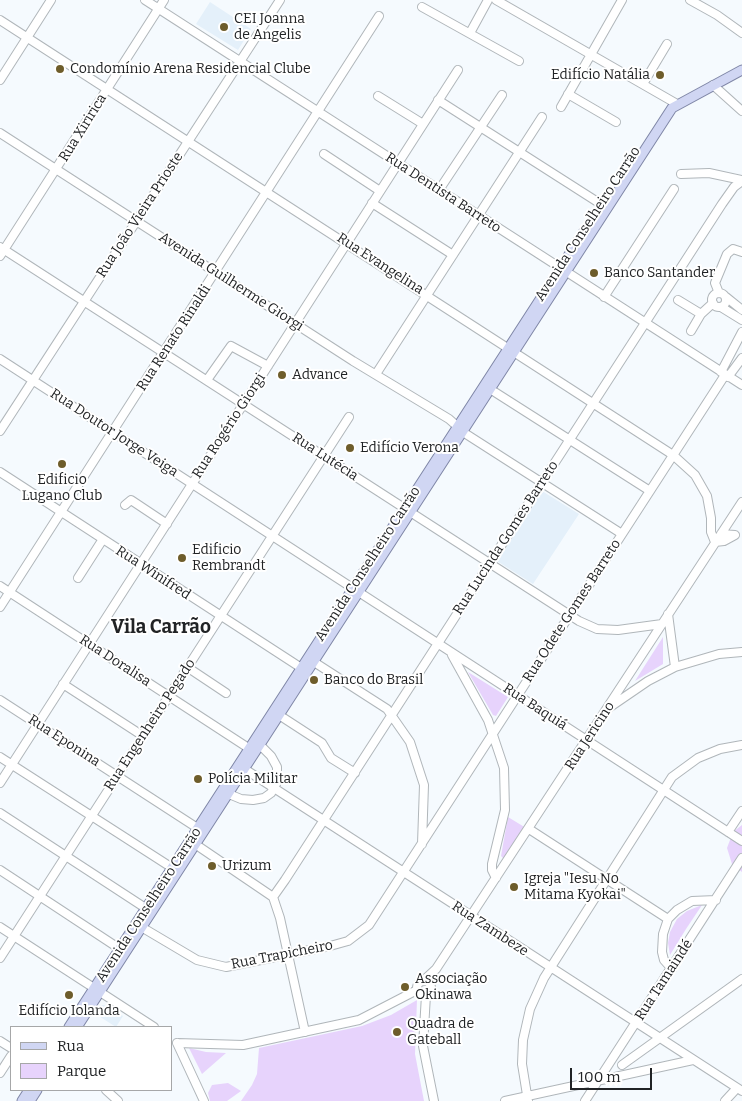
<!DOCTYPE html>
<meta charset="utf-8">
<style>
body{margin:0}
#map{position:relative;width:742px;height:1101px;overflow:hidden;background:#f5fafe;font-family:Bitter,serif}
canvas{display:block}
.legend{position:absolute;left:10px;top:1026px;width:162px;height:65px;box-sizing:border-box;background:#fff;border:1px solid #a6a7a8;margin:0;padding:6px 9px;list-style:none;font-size:15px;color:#212325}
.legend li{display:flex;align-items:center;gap:10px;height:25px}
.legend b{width:25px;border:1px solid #a6a7a8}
.scale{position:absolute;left:570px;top:1068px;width:82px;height:22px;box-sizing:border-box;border:2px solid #212325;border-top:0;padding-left:6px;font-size:15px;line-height:18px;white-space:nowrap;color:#212325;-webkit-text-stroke:4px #fff;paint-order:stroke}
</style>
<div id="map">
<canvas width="742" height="1101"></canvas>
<ul class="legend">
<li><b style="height:6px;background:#d0d6f3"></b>Rua</li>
<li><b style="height:14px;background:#e7d3fc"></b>Parque</li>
</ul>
<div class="scale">100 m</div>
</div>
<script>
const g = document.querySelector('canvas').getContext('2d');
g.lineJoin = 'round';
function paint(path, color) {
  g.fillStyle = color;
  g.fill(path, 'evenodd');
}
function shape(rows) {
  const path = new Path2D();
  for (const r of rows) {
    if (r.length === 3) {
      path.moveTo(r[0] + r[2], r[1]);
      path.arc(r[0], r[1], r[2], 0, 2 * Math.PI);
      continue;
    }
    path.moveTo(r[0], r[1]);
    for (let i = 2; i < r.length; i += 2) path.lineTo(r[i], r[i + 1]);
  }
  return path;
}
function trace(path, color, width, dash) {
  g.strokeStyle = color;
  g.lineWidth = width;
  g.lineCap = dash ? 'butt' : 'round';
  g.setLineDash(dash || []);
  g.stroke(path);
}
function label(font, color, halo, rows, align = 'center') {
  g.font = font + ' Bitter,serif';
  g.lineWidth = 4;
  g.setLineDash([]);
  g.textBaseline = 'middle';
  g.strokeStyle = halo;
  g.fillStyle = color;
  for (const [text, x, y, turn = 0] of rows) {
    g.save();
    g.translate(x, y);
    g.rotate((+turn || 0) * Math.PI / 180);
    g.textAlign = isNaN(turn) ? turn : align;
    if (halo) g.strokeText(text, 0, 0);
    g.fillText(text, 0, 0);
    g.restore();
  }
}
const built = shape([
 [210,2,251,29,238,50,196,24],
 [542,491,579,514,533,584,497,561],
 [104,1005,123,1016,116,1027,94,1013,98,1006]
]);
const green = shape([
 [663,637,663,664,635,681],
 [468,672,508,697,496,716,493,715],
 [508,817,526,828,504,859,501,856],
 [742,825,742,872,732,864,727,848,733,832],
 [702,905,686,929,670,955,668,943,670,932,677,919,687,911],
 [417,1000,415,1054,424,1101,241,1101,252,1085,257,1074,259,1048,362,1026,391,1015],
 [189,1048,206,1052,226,1053,202,1074],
 [228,1083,241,1091,227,1101,210,1101,208,1093,212,1085]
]);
const minor = shape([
 [145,0,742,385],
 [496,0,677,104],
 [690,0,717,15,742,33],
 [422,7,519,61],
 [0,20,673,455,695,475,707,496,711,518,711,532,715,542,724,541,735,535,721,534],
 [470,33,488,0],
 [0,80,51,0],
 [643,84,667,44],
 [713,85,742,111],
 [568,94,616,122],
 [378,96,423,124],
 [438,100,607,208],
 [561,107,622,0],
 [0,133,353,361,449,419,466,434,622,534],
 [324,154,380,191],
 [681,174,709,173,742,180],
 [439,190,502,95],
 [372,203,453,255],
 [0,247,579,621,597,629,618,630,662,624],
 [0,256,164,0],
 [719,300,7],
 [719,293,715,283,727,254,733,249,742,252],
 [604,297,674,189],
 [726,297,742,310],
 [678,300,701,314],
 [721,307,742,320],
 [691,331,701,314,713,303],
 [0,359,742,841],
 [721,372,742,332],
 [376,374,542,117],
 [728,377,742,358],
 [207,380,231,346,268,366],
 [490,389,650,491],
 [0,431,280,0],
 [0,472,306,671],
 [125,505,131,500,167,524],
 [78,578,103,539],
 [0,586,253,751],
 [0,607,379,16],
 [668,614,675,667],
 [452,655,488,720,504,768,505,810,492,864,492,870,496,878],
 [314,662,387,709,410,742,424,785,422,844],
 [187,667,226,693],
 [63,684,143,736],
 [0,700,202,831],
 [610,707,648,681,675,667,719,654,742,652],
 [279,715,322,743,331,758,355,773],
 [0,757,177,871],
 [240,766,742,1091],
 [0,783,458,70],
 [224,792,241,799,253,800,264,798,271,793,277,782,277,767,271,756,256,741],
 [0,813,150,911],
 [529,829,668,919],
 [728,832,742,811],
 [192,842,273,897,280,918,305,1032],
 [0,870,123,951],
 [273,897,285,880,722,204,734,187,742,181],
 [138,925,197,960,226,967,330,946,348,941,369,925,725,375],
 [0,927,154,1027],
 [0,958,349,417],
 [672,969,664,960,662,952,663,934,668,919,677,910,692,901,716,900],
 [424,988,7],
 [423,981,436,969,742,502],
 [426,995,423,1046,434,1101],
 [0,1041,11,1048],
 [177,1043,243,1045,359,1020,417,990],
 [177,1043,204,1101],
 [622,1065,742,979],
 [0,1073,11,1056],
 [106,1090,118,1101],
 [505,1101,693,1060],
 [528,1101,522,1064,523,1040,530,1009,544,978,672,777,698,758,720,749,742,745],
 [585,1101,742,858],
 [725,1101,737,1088]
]);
const major = shape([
 [69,1027,585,230],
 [77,1027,672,108,742,70],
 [22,1101,29,1090],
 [30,1101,37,1090]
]);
const markers = [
 [224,27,5,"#6e5d2b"],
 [60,69,5,"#6e5d2b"],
 [660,75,5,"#6e5d2b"],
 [594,273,5,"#6e5d2b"],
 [282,375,5,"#6e5d2b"],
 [350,448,5,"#6e5d2b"],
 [62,464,5,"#6e5d2b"],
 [182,558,5,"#6e5d2b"],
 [314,680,5,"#6e5d2b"],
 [198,779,5,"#6e5d2b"],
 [212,866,5,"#6e5d2b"],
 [514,887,5,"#6e5d2b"],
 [405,987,5,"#6e5d2b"],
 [69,995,5,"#6e5d2b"],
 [397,1032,5,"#6e5d2b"]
];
const poiNames = [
 ["CEI Joanna",234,19],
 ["de Angelis",234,35],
 ["Condomínio Arena Residencial Clube",70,69],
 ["Edifício Natália",650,75,"right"],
 ["Banco Santander",604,273],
 ["Advance",292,375],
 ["Edifício Verona",360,448],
 ["Edificio",62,480,"center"],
 ["Lugano Club",62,496,"center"],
 ["Edificio",192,550],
 ["Rembrandt",192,566],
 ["Banco do Brasil",324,680],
 ["Polícia Militar",208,779],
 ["Urizum",222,866],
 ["Igreja \"Iesu No",524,879],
 ["Mitama Kyokai\"",524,895],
 ["Associação",415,979],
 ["Okinawa",415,995],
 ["Edifício Iolanda",69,1011,"center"],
 ["Quadra de",407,1024],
 ["Gateball",407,1040]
];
const streetNames = [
 ["Rua Xiririca",83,128,-58],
 ["Rua Dentista Barreto",443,193,33],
 ["Rua João Vieira Prioste",140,215,-57],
 ["Avenida Conselheiro Carrão",588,224,-57],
 ["Rua Evangelina",380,264,33],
 ["Avenida Guilherme Giorgi",231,282,33],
 ["Rua Renato Rinaldi",174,338,-57],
 ["Rua Rogério Giorgi",229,426,-57],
 ["Rua Doutor Jorge Veiga",114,433,33],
 ["Rua Lutécia",325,457,33],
 ["Rua Lucinda Gomes Barreto",506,538,-57],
 ["Avenida Conselheiro Carrão",368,564,-57],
 ["Rua Winifred",153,573,33],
 ["Rua Odete Gomes Barreto",572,611,-57],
 ["Rua Doralisa",115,661,33],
 ["Rua Baquiá",535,707,33],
 ["Rua Engenheiro Pegado",150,725,-57],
 ["Rua Jericino",590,736,-57],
 ["Rua Eponina",64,741,33],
 ["Avenida Conselheiro Carrão",149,905,-57],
 ["Rua Zambeze",490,929,33],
 ["Rua Trapicheiro",282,955,-11],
 ["Rua Tamaindé",664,980,-57]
];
const districtNames = [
 ["Vila Carrão",161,628]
];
paint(built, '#e4f0fa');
paint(green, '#e7d3fc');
trace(minor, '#b0b6ba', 10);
trace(major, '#7f86a6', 11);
trace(minor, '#fff', 8);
trace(major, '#d0d6f3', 9);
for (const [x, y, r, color] of markers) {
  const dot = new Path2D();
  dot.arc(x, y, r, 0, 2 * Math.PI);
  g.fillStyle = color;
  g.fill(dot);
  trace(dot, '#fff', 2);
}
label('14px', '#212325', '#fff', poiNames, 'left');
label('14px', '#212325', '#fff', streetNames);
label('bold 19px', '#212325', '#fff', districtNames);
</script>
